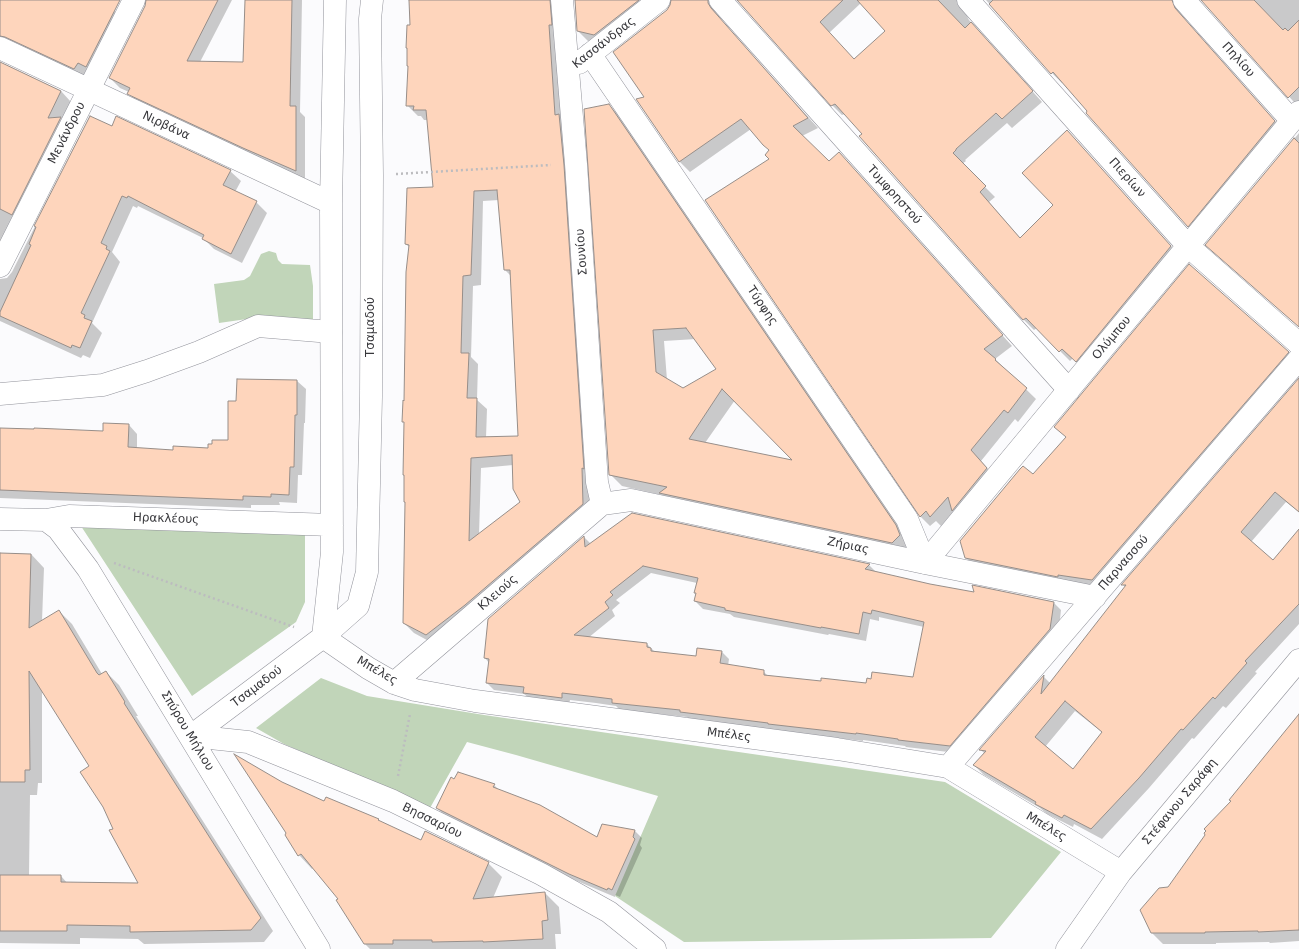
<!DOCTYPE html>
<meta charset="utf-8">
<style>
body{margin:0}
canvas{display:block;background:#fbfbfd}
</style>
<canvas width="1299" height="949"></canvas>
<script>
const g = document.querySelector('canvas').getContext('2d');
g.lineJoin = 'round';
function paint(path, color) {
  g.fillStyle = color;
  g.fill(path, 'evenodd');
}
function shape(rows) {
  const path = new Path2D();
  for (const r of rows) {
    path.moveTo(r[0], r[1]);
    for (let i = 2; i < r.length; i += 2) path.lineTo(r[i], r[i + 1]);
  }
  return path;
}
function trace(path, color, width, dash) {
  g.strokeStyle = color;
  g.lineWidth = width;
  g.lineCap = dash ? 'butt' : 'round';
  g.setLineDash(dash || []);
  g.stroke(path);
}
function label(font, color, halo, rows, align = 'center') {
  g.font = font + ' "DejaVu Sans",sans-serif';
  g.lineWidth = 3;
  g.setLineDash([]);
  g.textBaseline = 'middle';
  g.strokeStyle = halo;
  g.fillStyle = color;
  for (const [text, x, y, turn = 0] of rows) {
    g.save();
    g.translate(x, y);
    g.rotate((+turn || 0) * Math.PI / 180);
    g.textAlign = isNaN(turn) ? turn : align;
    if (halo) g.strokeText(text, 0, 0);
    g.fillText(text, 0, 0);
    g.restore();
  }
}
const green = shape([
 [269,251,276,253,278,260,282,264,310,265,313,286,313,321,254,318,219,323,214,284,244,280,250,276,261,254],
 [79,523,305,530,305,602,296,622,192,696],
 [321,678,367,696,484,715,945,782,1061,852,991,938,684,942,615,896,658,796,516,755,467,742,430,808,284,744,256,728]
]);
const shadow = shape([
 [0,0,113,0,114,11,125,22,85,79,0,52],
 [147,0,232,0,200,62,244,63,246,0,302,0,300,112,305,117,305,180,138,103,129,94,129,92,120,88,110,78,146,6],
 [410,0,565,0,593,514,436,645,414,633,404,623,406,503,405,476,404,475,405,423,403,421,405,402,410,248,406,244,434,188,428,120,424,120,421,116,418,116,408,106,411,26],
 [499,200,505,270,511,276,519,437,486,438,487,409,477,400,478,364,471,357,473,286,481,285,483,201],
 [513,465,522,502,479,535,481,468],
 [576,0,662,0,605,45,588,41,578,31],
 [672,0,723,0,717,13,721,20,818,128,802,136,829,162,839,153,1012,346,995,359,1036,399,1018,422,1015,419,981,461,997,479,953,512,941,526,936,521,930,526,920,516,770,159,770,151,751,129,690,172,680,162,637,99,645,98,668,10],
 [738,0,971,0,966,7,966,14,969,20,1042,102,1012,128,1007,123,965,160,966,161,962,164,995,197,989,202,1021,239,1055,205,1067,131,1181,257,1086,371,1073,358,1070,361,1037,328,1034,330,1024,320,860,136,863,134,845,114,842,115,832,105],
 [861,3,887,31,854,60,829,33],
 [986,0,1187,0,1181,13,1184,19,1285,132,1198,236,1188,226,1063,82,1062,83,1052,73],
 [1202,0,1299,0,1299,108,1293,101],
 [0,63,61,91,71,102,0,269],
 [609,105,621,117,907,538,911,547,904,554,672,505,662,495,622,486,610,474],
 [696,339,717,369,683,389,667,380,664,341],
 [735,400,795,462,705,443],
 [90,117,112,127,230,171,241,181,235,192,256,202,267,213,242,263,214,249,203,238,138,206,137,208,133,206,112,252,120,262,92,323,102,333,90,358,83,355,81,358,0,321,0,279,7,278,12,272],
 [1299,133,1299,327,1207,245],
 [1288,352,1298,362,1102,590,976,568,966,558,1033,476],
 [1299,380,1299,512,1286,502,1251,542,1273,561,1299,531,1299,624,1255,672,1257,673,1226,708,1223,706,1194,739,1192,738,1149,788,1102,839,1074,824,1073,827,1047,814,1040,808,984,775,974,765,984,753,981,750,1044,677,1050,683,1126,588,1123,585],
 [1075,711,1103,733,1073,770,1045,747],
 [297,381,306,389,305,423,304,423,302,475,298,475,297,503,279,502,280,505,251,505,251,508,0,498,0,429,104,432,129,425,137,434,137,449,174,451,209,449,229,441,237,402],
 [632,514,869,565,877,573,930,585,975,593,1054,603,1061,610,1058,637,957,753,906,747,905,746,863,740,863,741,776,731,689,719,687,717,620,710,616,706,596,703,570,700,569,705,532,701,524,694,494,690,487,683,489,663,485,658,489,619,584,537,591,544],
 [651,573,697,583,695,601,703,609,730,614,734,617,828,635,829,634,866,641,870,619,879,621,879,617,924,627,914,678,867,684,822,682,769,677,763,671,728,666,729,659,722,652,697,657,654,651,647,644,588,638,615,616,612,610,620,603,616,600],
 [0,554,31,554,44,568,42,621,59,611,72,624,102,674,106,672,119,685,138,716,136,716,273,931,264,942,144,944,138,939,80,938,80,944,0,943],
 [42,689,91,766,115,829,140,884,68,884,61,876,29,876,30,795,37,795,38,783,42,783],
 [1299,715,1299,941,1270,943,1269,942,1216,943,1216,944,1163,944,1152,933,1169,888,1232,801],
 [455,780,494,785,499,790,597,838,635,831,642,838,640,845,642,848,620,897,615,895,615,897,577,881,445,816,437,808],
 [282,783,325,803,327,798,378,820,381,822,421,842,488,863,502,877,493,898,545,893,559,907,561,934,555,934,556,949,370,949,365,944,340,899,314,868,312,869,299,855,287,833]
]);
const building = shape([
 [0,0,120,0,86,67,78,63,74,69,5,37,0,36,0,0],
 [146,0,218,0,187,61,243,62,245,0,292,0,290,106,296,106,296,171,243,148,127,94,130,88,109,78,145,6,146,0],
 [409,0,550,0,552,25,549,25,555,115,559,114,564,165,584,469,582,468,583,504,465,605,426,635,403,623,405,502,404,502,404,475,403,475,404,422,402,422,403,400,404,401,406,272,409,245,405,244,407,188,433,187,426,110,413,110,414,106,406,106,408,66,407,66,407,48,406,48,407,25,410,25,409,0],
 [497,190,504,270,510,270,518,436,476,437,477,398,467,398,469,353,461,353,463,276,471,275,474,191,497,190],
 [512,455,513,489,520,502,469,541,471,458,512,455],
 [575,0,639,0,594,35,577,31,575,0],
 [671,0,708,0,708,3,711,8,808,118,793,126,829,161,839,152,1003,335,984,349,996,359,995,360,1027,388,1008,413,1004,410,971,450,987,468,952,511,948,497,930,517,926,511,920,517,705,200,769,159,765,155,769,150,763,145,741,119,679,162,636,99,644,97,613,52,667,10,670,5,671,0],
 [737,0,843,0,820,22,854,59,885,31,857,0,938,0,965,28,971,22,1033,91,1002,119,996,113,956,149,956,150,953,153,986,186,980,192,1020,238,1053,205,1022,173,1067,130,1171,246,1076,362,1062,349,1059,352,1026,318,1023,320,859,136,862,134,835,104,831,106,737,0],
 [993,0,1172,0,1175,8,1275,121,1188,227,1086,113,1087,111,1053,72,1051,74,989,4,993,0],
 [1201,0,1254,0,1283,30,1285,28,1288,31,1299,20,1299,87,1288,98,1201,0],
 [0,62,61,91,48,118,61,117,12,215,0,209,0,62],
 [609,104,896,525,900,535,892,543,659,493,667,487,609,475,584,109,609,104],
 [686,328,716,369,683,388,656,372,653,330,686,328],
 [722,389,792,460,689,439,722,389],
 [90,116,112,126,116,116,231,170,223,185,257,201,231,254,202,239,204,235,128,196,127,198,122,196,101,243,107,246,106,249,110,251,81,313,85,315,84,318,92,321,80,348,72,345,71,348,0,316,0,312,31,245,29,244,36,227,34,226,90,116],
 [1294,138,1299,143,1299,327,1205,245,1294,138],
 [1189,264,1289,352,1092,580,1058,575,1058,577,965,558,960,541,1020,469,1023,466,1033,474,1066,437,1054,427,1189,264],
 [1299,378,1299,512,1275,492,1241,532,1273,560,1299,529,1299,604,1245,661,1247,663,1215,699,1213,697,1183,730,1181,729,1139,778,1091,829,1064,815,1062,818,1035,804,1036,802,973,765,986,751,979,750,1044,675,1041,694,1126,585,1121,585,1299,378],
 [1065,701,1102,732,1073,769,1035,737,1065,701],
 [237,379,297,380,297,415,295,415,294,467,290,467,289,495,271,494,271,497,243,496,243,500,0,490,0,428,34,429,34,428,103,431,103,423,129,424,128,447,173,450,173,446,208,448,208,444,212,444,212,440,228,440,228,401,236,401,237,379],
 [632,513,870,564,865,569,930,584,974,592,972,585,1054,602,1050,629,950,746,898,740,898,739,856,733,856,734,768,724,768,723,680,712,680,710,612,703,612,699,588,696,562,693,562,698,523,693,524,687,486,683,489,659,484,658,488,619,584,536,585,547,632,513],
 [643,566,698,578,694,593,696,593,694,601,725,608,725,610,821,628,821,627,859,634,863,612,871,614,872,610,924,622,913,677,872,672,871,679,867,678,866,683,821,678,821,681,764,675,764,670,720,663,722,651,697,648,696,656,651,651,651,648,647,647,647,643,574,635,609,608,605,602,613,595,610,592,643,566],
 [0,553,31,554,29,628,59,610,97,673,99,675,106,671,125,702,124,703,261,918,251,930,130,932,130,926,67,925,67,931,0,931,0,875,61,875,61,882,138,883,109,830,113,829,103,807,80,772,89,766,29,671,30,770,25,770,25,782,0,782,0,553],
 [1299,714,1299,930,1258,932,1258,931,1205,932,1205,933,1151,933,1140,910,1159,888,1168,887,1205,835,1204,833,1206,831,1204,829,1231,801,1229,800,1299,714],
 [234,754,282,782,324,801,326,797,379,819,378,820,421,840,425,831,489,862,473,899,545,892,548,920,542,921,543,939,483,942,483,941,432,942,432,940,393,940,393,944,364,944,336,900,338,899,301,854,298,856,285,835,286,833,234,754],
 [458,772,495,784,493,787,540,805,597,837,602,824,635,830,633,837,635,839,612,890,608,888,607,890,569,874,436,808,451,777,454,779,458,772]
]);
const path = shape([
 [396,174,551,165],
 [114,563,294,627],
 [398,776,410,714]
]);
const pedestrian = shape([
 [0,394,103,385,147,371,199,352,258,326,331,332]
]);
const minor = shape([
 [562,0,576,164,597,482,602,504],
 [720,0,1069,390],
 [968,0,1188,246,1299,344],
 [1184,0,1292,121],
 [0,48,331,203],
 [590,54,907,519,925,563,1299,112],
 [579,63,659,0],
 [0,266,134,0],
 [602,504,631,500,925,563,1095,597],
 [0,519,46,520,69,516,332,525],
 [46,520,58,529,88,569,319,949],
 [323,637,368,668,394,683,415,690,475,701,837,749,948,767,1121,872],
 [323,637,332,552,331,203,335,0],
 [394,683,602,504],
 [191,736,323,637,358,606,367,572,371,397,372,175,370,19,372,0],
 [191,736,248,742,393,801,541,874,609,912,655,949],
 [948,767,1299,359],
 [1067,949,1121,872,1299,660]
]);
const streetNames = [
 ["Κασσάνδρας",604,43,-38],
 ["Πηλίου",1238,60,48],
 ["Νιρβάνα",166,126,25],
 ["Μενάνδρου",67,133,-63],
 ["Πιερίων",1127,178,48],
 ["Τυμφρηστού",894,195,48],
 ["Σουνίου",582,252,-94],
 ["Τύρφης",762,306,56],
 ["Τσαμαδού",371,327,-90],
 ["Ολύμπου",1112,338,-50],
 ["Ηρακλέους",166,519,2],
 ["Ζήριας",848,546,12],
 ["Παρνασσού",1124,563,-49],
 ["Κλειούς",498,593,-41],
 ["Μπέλες",377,671,30],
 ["Τσαμαδού",257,687,-37],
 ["Σπύρου Μήλιου",187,731,59],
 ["Μπέλες",729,735,7],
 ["Στέφανου Σαράφη",1180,802,-50],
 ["Βησσαρίου",432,821,26],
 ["Μπέλες",1046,827,31]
];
paint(green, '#c1d5b9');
paint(shadow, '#0003');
paint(building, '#fed5bc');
trace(building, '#978e89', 1);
trace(pedestrian, '#92939b', 23);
trace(minor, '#92939b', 23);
trace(path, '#bcbcbf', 2.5, [2, 3]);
trace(pedestrian, '#fff', 22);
trace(minor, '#fff', 22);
label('12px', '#37373b', '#fff', streetNames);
</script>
